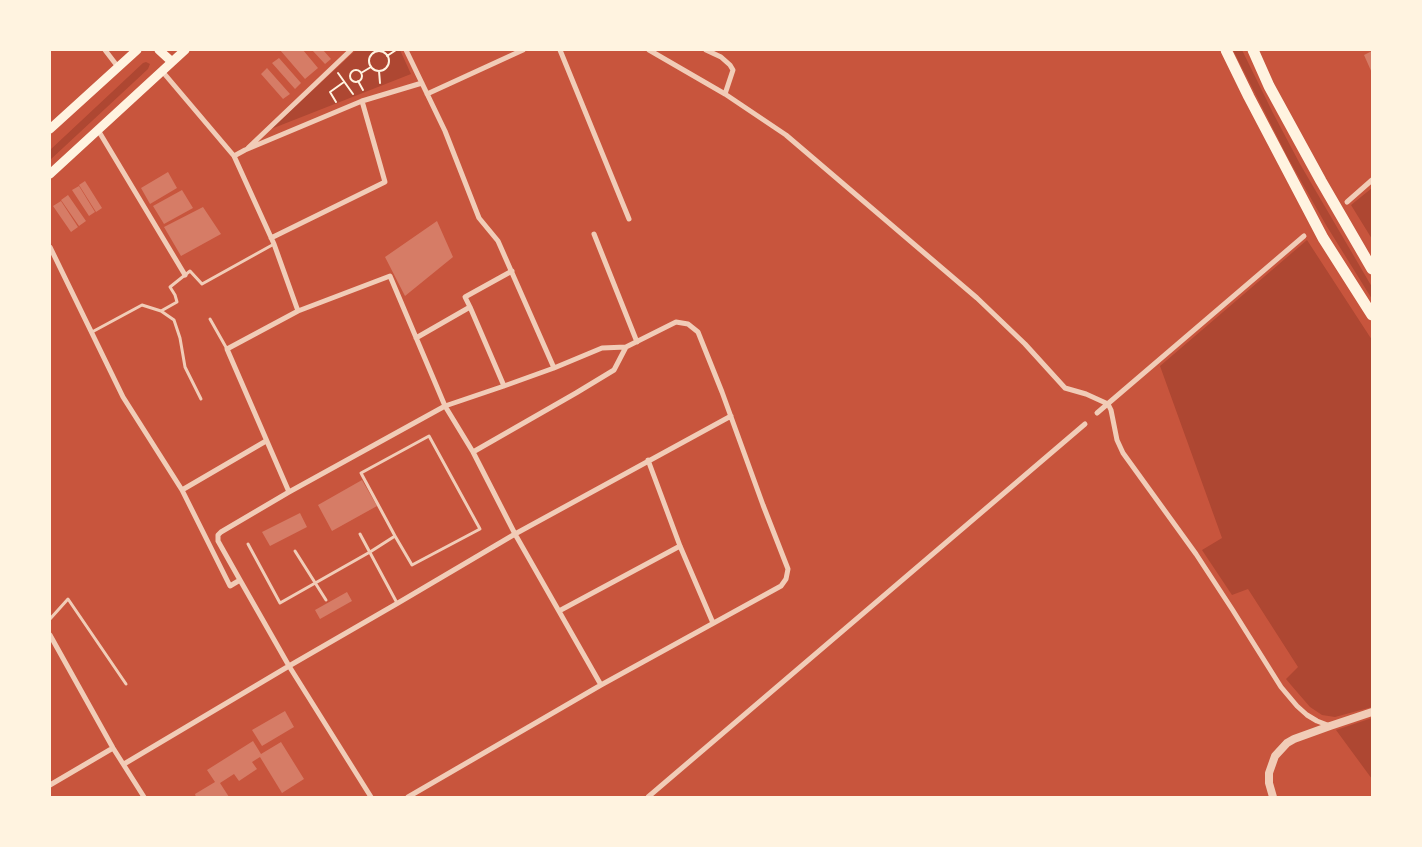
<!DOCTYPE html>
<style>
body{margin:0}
#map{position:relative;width:1422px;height:847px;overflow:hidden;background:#c8553d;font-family:"Open Sans",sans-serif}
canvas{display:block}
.frame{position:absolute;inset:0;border:51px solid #fff3e0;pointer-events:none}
</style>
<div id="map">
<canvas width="1422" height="847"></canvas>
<div class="frame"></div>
</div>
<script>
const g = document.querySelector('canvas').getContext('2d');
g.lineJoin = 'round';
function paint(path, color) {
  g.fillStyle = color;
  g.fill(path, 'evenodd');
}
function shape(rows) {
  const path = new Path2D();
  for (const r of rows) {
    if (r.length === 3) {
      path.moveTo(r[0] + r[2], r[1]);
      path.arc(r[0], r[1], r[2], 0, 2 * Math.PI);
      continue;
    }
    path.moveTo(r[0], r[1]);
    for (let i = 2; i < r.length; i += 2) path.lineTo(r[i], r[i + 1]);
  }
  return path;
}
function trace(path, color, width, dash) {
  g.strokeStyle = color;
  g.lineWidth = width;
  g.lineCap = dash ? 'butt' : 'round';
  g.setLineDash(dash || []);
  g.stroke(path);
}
const green = shape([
 [356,50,400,50,411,74,271,129],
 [1233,50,1242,50,1273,113,1300,164,1372,287,1372,299,1326,225,1288,158],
 [146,62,150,64,148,69,50,160,50,150,143,63],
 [1372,188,1372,239,1351,205],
 [1307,240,1372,340,1372,707,1335,717,1322,715,1310,707,1291,685,1286,679,1298,667,1248,589,1232,595,1202,550,1222,538,1160,366],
 [1372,718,1372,779,1336,730]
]);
const building = shape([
 [280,50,303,50,318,68,305,79],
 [312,50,323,50,331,59,325,64],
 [1372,51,1372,73,1364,55],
 [279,58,301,83,295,89,272,63],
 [267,68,290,94,283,99,261,74],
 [168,172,177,188,150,204,141,188],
 [85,181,102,208,96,212,79,185],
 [79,186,95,212,89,216,72,190],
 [182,190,193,208,164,224,153,206],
 [68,195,86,221,79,226,61,200],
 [61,201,78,227,71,232,53,206],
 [203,207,221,234,181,256,164,227],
 [437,221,453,257,405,296,385,257],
 [362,480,377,506,332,531,318,505],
 [300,513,307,527,270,546,262,532],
 [347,592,352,601,320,619,315,610],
 [285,711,294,727,262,746,252,730],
 [253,741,261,754,281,742,304,779,282,793,260,757,252,762,257,769,239,781,234,774,220,783,229,797,196,797,195,794,215,782,207,770]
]);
const path = shape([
 [379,61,10],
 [387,56,396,50],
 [356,76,6],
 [379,71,380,83],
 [338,73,353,94],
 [361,73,371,67],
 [358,81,363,90],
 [336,102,330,92,344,82]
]);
const service = shape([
 [161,311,177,302,175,295,170,287,190,271,202,284,274,244],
 [210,319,227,349],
 [92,332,142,305,161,311,174,320,180,338,185,367,201,399],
 [360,534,397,603],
 [248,544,280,603,370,552,395,536,361,473,429,436,480,529,412,565,395,536],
 [295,551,326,600],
 [50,619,68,599,126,684]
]);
const minor = shape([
 [105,50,118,67],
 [406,50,445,131,479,218,498,241,554,368],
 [560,50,629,219],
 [649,50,725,94,733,70,730,65,721,57,706,50],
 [162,71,234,156,274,244,298,311],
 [427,94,523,50],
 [725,94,786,135,977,298,1025,344,1065,388,1086,394,1108,404,1111,410,1117,440,1123,453,1196,554,1232,609,1281,687,1297,706,1307,715,1317,721,1330,726],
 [362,101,422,83],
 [98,130,185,275],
 [248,148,351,50],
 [234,156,245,150,362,101,385,182,271,238],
 [1347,202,1372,180],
 [594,234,637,342],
 [50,247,123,397,182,490,230,586,240,580,289,666,371,797],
 [470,307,465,297,512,271],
 [416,338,470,307,504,386],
 [1097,413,1304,236],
 [473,452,576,393,614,370,626,347],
 [648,460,680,546,713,623],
 [182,490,266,441],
 [289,492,227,349,298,311,390,276,445,406,473,452,515,534,601,685],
 [240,580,218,541,218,535,221,532,289,492,445,406,504,386,554,368,602,348,626,347,676,322,688,324,698,332,722,392,763,505,788,569,786,579,781,586,601,685,408,797],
 [559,611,680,546],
 [50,635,113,748,144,797],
 [124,764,289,666,398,603,515,534,731,416],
 [50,785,113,748],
 [648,797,1085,424]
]);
const tertiary = shape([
 [1273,797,1269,783,1269,773,1275,756,1287,743,1294,739,1330,726,1372,712]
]);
const primary = shape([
 [159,50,171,61],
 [50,129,137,50],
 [50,174,185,50]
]);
const motorway = shape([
 [1226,50,1249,97,1323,238,1372,315],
 [1253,50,1269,86,1321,181,1372,269]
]);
paint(green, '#ae4732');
paint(building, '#d67c66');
trace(path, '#fff3e0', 2);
trace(service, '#f1ccb7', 3);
trace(minor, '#f1ccb7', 5);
trace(tertiary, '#f1ccb7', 8);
trace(primary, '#fff3e0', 9);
trace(motorway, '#fff3e0', 11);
</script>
